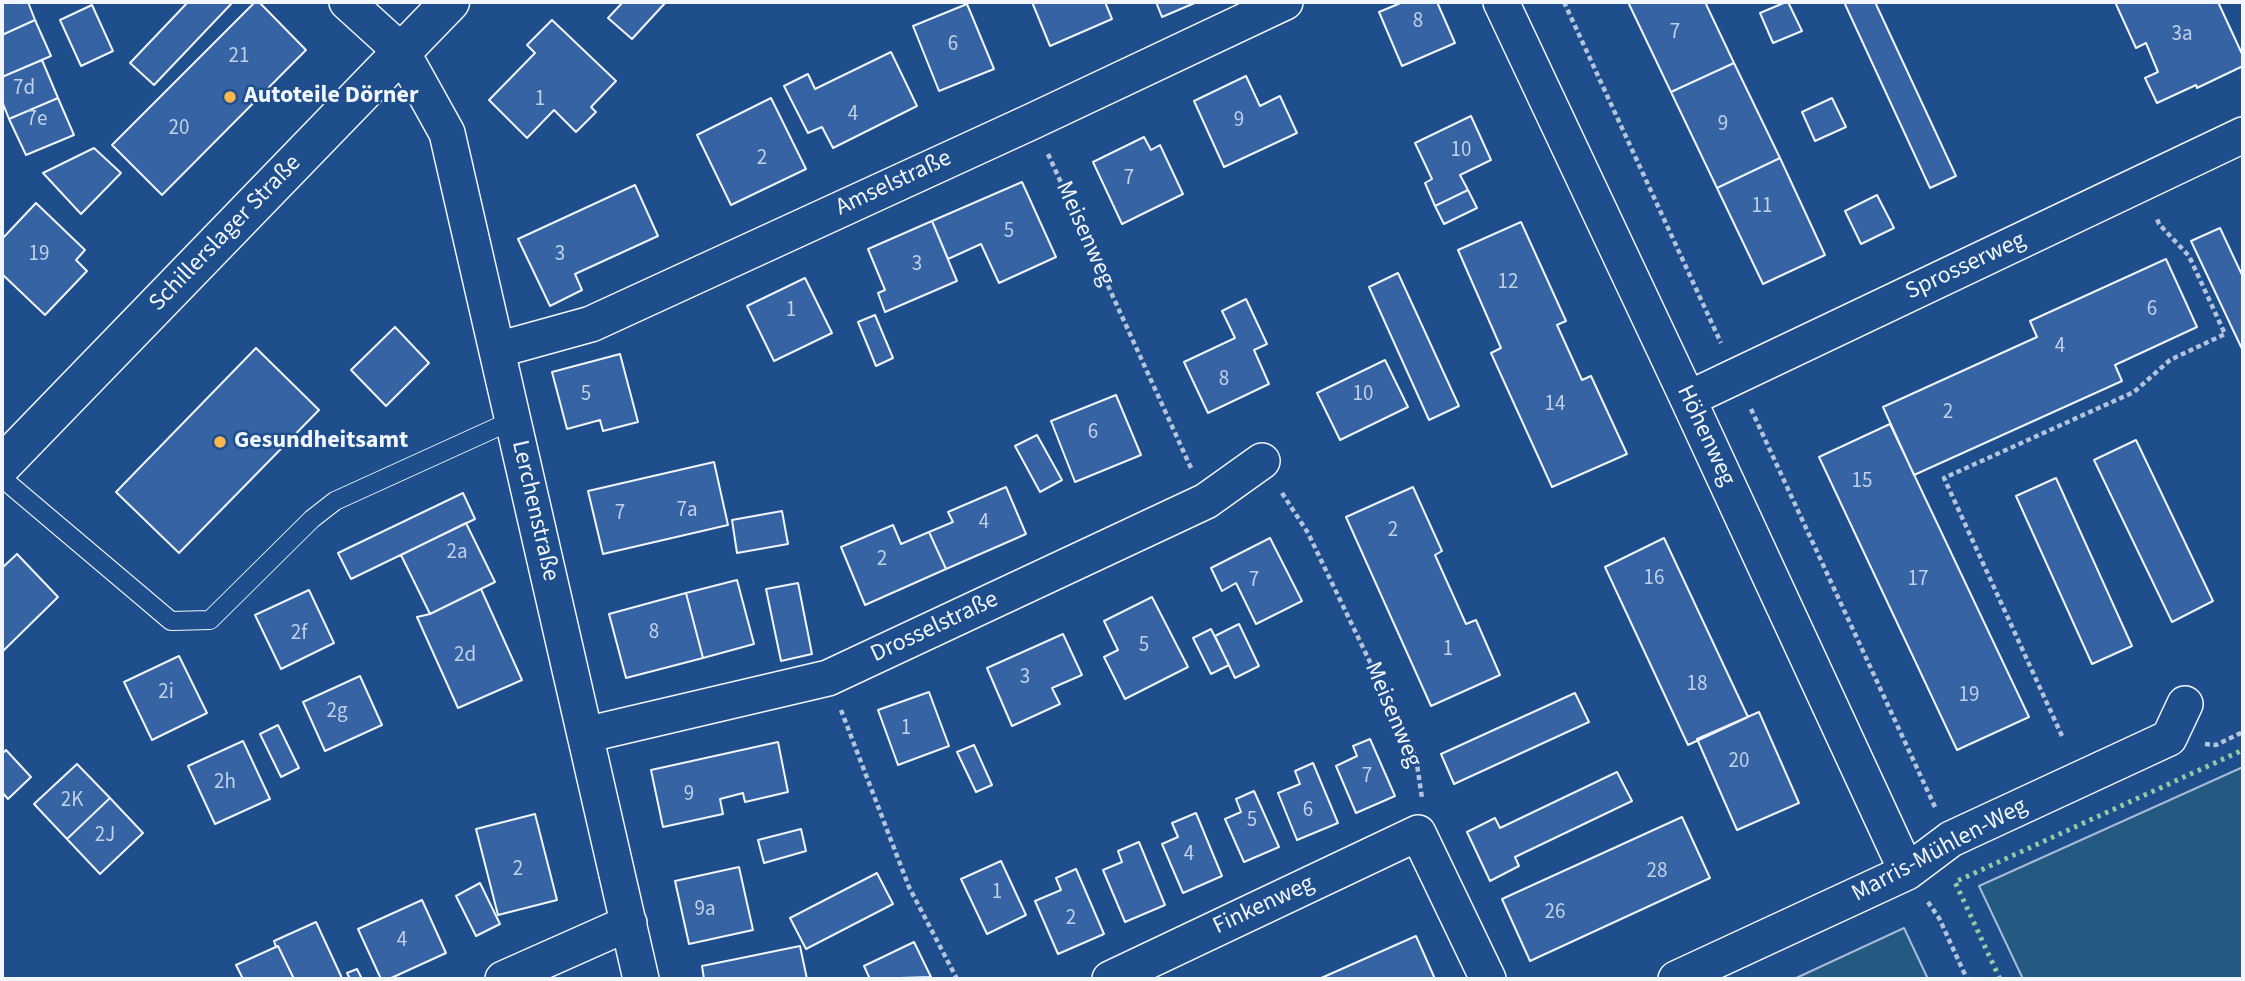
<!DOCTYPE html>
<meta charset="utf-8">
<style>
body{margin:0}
#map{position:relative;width:2245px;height:981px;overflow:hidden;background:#1f4e8c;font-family:"Source Sans 3",sans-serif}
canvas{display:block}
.frame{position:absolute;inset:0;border:4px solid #f2f6ff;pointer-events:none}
</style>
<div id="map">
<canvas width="2245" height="981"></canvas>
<div class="frame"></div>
</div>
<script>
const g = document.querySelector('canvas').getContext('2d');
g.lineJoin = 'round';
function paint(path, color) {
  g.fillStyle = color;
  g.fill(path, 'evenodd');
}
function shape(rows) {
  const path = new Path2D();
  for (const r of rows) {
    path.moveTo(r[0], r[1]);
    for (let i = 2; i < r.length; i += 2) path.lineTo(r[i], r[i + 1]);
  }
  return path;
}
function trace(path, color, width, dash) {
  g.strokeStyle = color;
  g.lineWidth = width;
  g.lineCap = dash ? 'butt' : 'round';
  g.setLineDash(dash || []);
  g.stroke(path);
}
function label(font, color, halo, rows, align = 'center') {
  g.font = font + ' "Source Sans 3",sans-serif';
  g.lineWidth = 5;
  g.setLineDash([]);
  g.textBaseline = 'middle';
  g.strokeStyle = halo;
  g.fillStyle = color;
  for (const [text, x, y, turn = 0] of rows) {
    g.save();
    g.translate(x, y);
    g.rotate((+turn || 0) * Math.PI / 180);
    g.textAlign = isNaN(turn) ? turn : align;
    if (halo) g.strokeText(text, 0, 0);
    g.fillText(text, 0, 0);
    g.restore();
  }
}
const green = shape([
 [2243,767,2243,979,2023,979,1979,886,2243,767],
 [1904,928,1928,979,1794,979,1904,928]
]);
const building = shape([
 [2,2,28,2,35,20,2,35,2,2],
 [188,2,233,2,154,85,130,63,188,2],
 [255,2,259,2,306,50,162,195,112,145,255,2],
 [623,2,666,2,632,39,608,18,623,2],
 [1032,2,1105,2,1112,19,1050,46,1032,2],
 [1156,2,1197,2,1162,17,1156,2],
 [1403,2,1437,2,1455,43,1402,66,1379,12,1403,2],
 [1628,2,1705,2,1734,63,1671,92,1628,2],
 [1786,2,1788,2,1802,31,1773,43,1760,13,1786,2],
 [1844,2,1875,2,1956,176,1930,188,1844,2],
 [2115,2,2218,2,2243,56,2243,66,2197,88,2196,85,2157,103,2145,78,2158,72,2146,43,2136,48,2115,2],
 [967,4,994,69,939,91,913,26,967,4],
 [92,5,113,51,81,66,60,20,92,5],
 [35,20,51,56,2,77,2,35,35,20],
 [552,20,616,81,591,107,596,112,576,132,554,110,527,138,489,100,535,53,527,45,552,20],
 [891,52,917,106,833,148,822,127,808,133,784,86,808,74,815,89,891,52],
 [42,60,58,98,9,119,2,101,2,77,42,60],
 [1734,63,1780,158,1717,188,1671,92,1734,63],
 [1246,76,1260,106,1280,96,1297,133,1224,167,1194,101,1246,76],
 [58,98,74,135,26,155,9,119,58,98],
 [771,98,806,169,731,205,697,135,771,98],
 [1832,98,1846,127,1815,141,1802,112,1832,98],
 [1471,116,1491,160,1460,175,1468,190,1435,206,1425,183,1432,179,1415,143,1471,116],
 [1144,137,1151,150,1160,145,1183,194,1122,224,1093,162,1144,137],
 [94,148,121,173,81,214,43,173,94,148],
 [1780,158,1825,255,1763,284,1717,188,1780,158],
 [1022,182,1056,257,999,283,981,244,948,259,932,221,1022,182],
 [635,185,658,236,575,274,582,290,550,306,518,239,635,185],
 [1468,190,1477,208,1444,224,1435,206,1468,190],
 [1877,195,1894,228,1861,244,1845,211,1877,195],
 [36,203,85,250,76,260,87,271,45,315,2,274,2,239,36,203],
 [932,221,957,281,885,312,878,293,885,290,868,249,932,221],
 [1521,222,1566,321,1557,325,1582,380,1591,376,1627,454,1552,487,1491,353,1501,348,1458,250,1521,222],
 [2220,228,2243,277,2243,351,2191,241,2220,228],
 [2166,259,2197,327,2115,365,2122,381,1914,475,1883,407,2037,337,2030,321,2166,259],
 [1398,273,1459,406,1429,420,1369,287,1398,273],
 [805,278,832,333,774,361,747,306,805,278],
 [1246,299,1267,344,1254,350,1269,384,1208,413,1184,362,1235,338,1222,311,1246,299],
 [875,315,893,358,876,366,858,322,875,315],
 [395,327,429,363,386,406,351,370,395,327],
 [256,348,319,410,179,553,116,492,256,348],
 [620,354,638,422,603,431,600,420,567,429,552,372,620,354],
 [1385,360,1408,407,1340,440,1317,393,1385,360],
 [1116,395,1141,455,1075,482,1051,421,1116,395],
 [1890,424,2029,717,1957,750,1819,457,1890,424],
 [1037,435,1062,480,1040,492,1015,446,1037,435],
 [2136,440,2213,601,2172,622,2094,460,2136,440],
 [714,462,728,525,603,554,588,491,714,462],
 [2056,478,2132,646,2092,664,2016,496,2056,478],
 [1006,487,1026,534,946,569,929,532,953,522,948,512,1006,487],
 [1413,487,1442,551,1435,555,1466,624,1476,620,1500,675,1431,706,1346,517,1413,487],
 [463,493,475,519,351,579,338,553,463,493],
 [782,511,788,544,737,553,732,520,782,511],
 [466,523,495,582,430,614,401,555,466,523],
 [893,525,901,544,929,532,946,569,865,605,841,547,893,525],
 [1270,538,1302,601,1256,624,1236,583,1222,591,1211,568,1270,538],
 [1664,538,1748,717,1688,745,1605,567,1664,538],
 [17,554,58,597,2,652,2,568,17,554],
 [737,580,754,644,703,658,686,593,737,580],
 [798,583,812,654,781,661,766,589,798,583],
 [481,589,522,680,458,708,417,617,430,614,481,589],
 [309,590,334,643,281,669,255,615,309,590],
 [686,593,703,658,626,678,609,614,686,593],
 [1152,597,1188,667,1125,699,1104,657,1118,650,1104,621,1152,597],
 [1239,624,1259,666,1235,678,1215,636,1239,624],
 [1211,629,1229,665,1211,674,1193,638,1211,629],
 [1063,634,1082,675,1052,688,1060,704,1012,726,987,668,1063,634],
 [179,656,207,713,152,740,124,682,179,656],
 [360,676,382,725,325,751,303,702,360,676],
 [929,692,949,746,898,765,878,710,929,692],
 [1575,693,1589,722,1454,784,1441,754,1575,693],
 [1759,712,1799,803,1737,830,1697,739,1759,712],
 [278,725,299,768,281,777,260,734,278,725],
 [1370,739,1395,796,1356,813,1336,766,1357,756,1353,746,1370,739],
 [243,741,270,799,215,824,188,766,243,741],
 [778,742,788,792,745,802,743,793,720,799,723,814,663,827,651,770,778,742],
 [974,745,992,785,976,792,957,752,974,745],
 [6,750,31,777,8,799,2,792,2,754,6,750],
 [1313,763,1338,823,1297,840,1278,793,1300,784,1295,771,1313,763],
 [77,764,110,798,67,839,34,804,77,764],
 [1617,772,1632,801,1515,857,1519,866,1490,881,1467,832,1495,818,1500,828,1617,772],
 [1254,791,1279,847,1244,862,1225,819,1241,812,1236,799,1254,791],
 [110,798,143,833,100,874,67,839,110,798],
 [1196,813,1222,876,1183,893,1162,844,1178,837,1172,823,1196,813],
 [535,814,557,900,498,915,476,829,535,814],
 [1682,817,1710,878,1530,961,1502,899,1682,817],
 [801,829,806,851,764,863,758,840,801,829],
 [1139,842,1165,905,1125,922,1103,870,1122,862,1118,851,1139,842],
 [1001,861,1026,915,987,934,961,879,1001,861],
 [739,867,753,930,689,944,675,881,739,867],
 [1076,869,1104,934,1058,954,1035,901,1061,890,1056,878,1076,869],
 [877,873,893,904,806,949,790,918,877,873],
 [480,883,500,924,476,936,456,896,480,883],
 [422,900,446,953,389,979,381,979,358,929,422,900],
 [316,922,341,976,342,979,294,979,278,946,276,947,274,941,316,922],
 [1416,936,1435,979,1319,979,1416,936],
 [914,942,931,977,870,979,864,966,914,942],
 [278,946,294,979,243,979,236,965,278,946],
 [800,946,807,979,704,979,702,966,800,946],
 [357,969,362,979,350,979,347,973,357,969]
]);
const path = shape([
 [1564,2,1721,343],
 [1048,154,1191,468],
 [1751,409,1935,807],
 [1282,493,1308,533,1416,758,1422,798],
 [841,710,909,887,957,979],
 [2062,736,1944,478,2134,392,2170,360,2225,334,2189,256,2159,224,2156,216],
 [2205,744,2216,745,2243,732],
 [1928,902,1939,918,1967,979]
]);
const lane = shape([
 [2,478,171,621,210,620,312,519,335,501,513,420]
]);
const street = shape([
 [347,2,402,52,447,133,641,979],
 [1501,2,1688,399,1907,872],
 [497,350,591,324,1033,121,1285,2],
 [1688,399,2243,135],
 [585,735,828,678,1206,501,1262,461],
 [503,979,629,923],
 [1110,979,1418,833,1488,979],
 [1676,979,1907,872,1951,839,2169,738,2185,704]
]);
const primary = shape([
 [2,465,450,2]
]);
const hedge = shape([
 [2000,979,1955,882,2243,750]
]);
const markers = [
 [230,97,7,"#ffb74d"],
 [220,442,7,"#ffb74d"]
];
const numberNames = [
 ["8",1418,22],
 ["7",1675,33],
 ["3a",2182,35],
 ["6",953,45],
 ["21",239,57],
 ["7d",24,89],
 ["1",540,100],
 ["4",853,115],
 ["7e",37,120],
 ["9",1239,121],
 ["9",1723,125],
 ["20",179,129],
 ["10",1461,151],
 ["2",762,159],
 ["7",1129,179],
 ["11",1762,207],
 ["5",1009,232],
 ["19",39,255],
 ["3",560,255],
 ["3",917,265],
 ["12",1508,283],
 ["6",2152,310],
 ["1",791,311],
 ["4",2060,347],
 ["8",1224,380],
 ["5",586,395],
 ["10",1363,395],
 ["14",1555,405],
 ["2",1948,413],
 ["6",1093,433],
 ["15",1862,482],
 ["7a",687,511],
 ["7",620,514],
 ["4",984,523],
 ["2",1393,531],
 ["2a",457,553],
 ["2",882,560],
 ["16",1654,579],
 ["17",1918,580],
 ["7",1254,581],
 ["8",654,633],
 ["2f",299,634],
 ["5",1144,646],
 ["1",1448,650],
 ["2d",465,656],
 ["3",1025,678],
 ["18",1697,685],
 ["2i",166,693],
 ["19",1969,696],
 ["2g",337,712],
 ["1",906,729],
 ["20",1739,762],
 ["7",1367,777],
 ["2h",225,783],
 ["9",689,795],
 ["2K",72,801],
 ["6",1308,811],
 ["5",1252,821],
 ["2J",105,836],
 ["4",1189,855],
 ["2",518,870],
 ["28",1657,872],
 ["1",997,893],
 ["9a",705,910],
 ["26",1555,913],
 ["2",1071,919],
 ["4",402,941]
];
const poiNames = [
 ["Autoteile Dörner",244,97],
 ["Gesundheitsamt",234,442]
];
const streetNames = [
 ["Amselstraße",894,184,-25],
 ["Schillerslager Straße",226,234,-46],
 ["Meisenweg",1084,234,66],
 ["Sprosserweg",1966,267,-25],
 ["Höhenweg",1705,436,65],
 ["Lerchenstraße",534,511,77],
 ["Drosselstraße",935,628,-25],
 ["Meisenweg",1392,715,67],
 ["Marris-Mühlen-Weg",1940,851,-28],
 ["Finkenweg",1264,906,-25]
];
paint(green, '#245a82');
trace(green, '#a8bbd7', 2);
paint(building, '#3563a3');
trace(building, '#f2f6ff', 2);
trace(lane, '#f2f6ff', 20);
trace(street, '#f2f6ff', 38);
trace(primary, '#f2f6ff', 41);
trace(path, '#b3c4dc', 4.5, [5, 3.5]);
trace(lane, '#1f4e8c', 18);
trace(street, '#1f4e8c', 35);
trace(primary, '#1f4e8c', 38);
trace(hedge, '#97c8a6', 5, [3.5, 5]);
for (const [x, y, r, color] of markers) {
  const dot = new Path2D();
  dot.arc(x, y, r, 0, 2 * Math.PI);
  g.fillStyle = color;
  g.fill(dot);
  trace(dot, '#1f4e8c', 2.5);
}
label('21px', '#c3d1e8', null, numberNames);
label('bold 24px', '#f2f6ff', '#1f4e8c', poiNames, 'left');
label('24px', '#f2f6ff', '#1f4e8c', streetNames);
</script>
